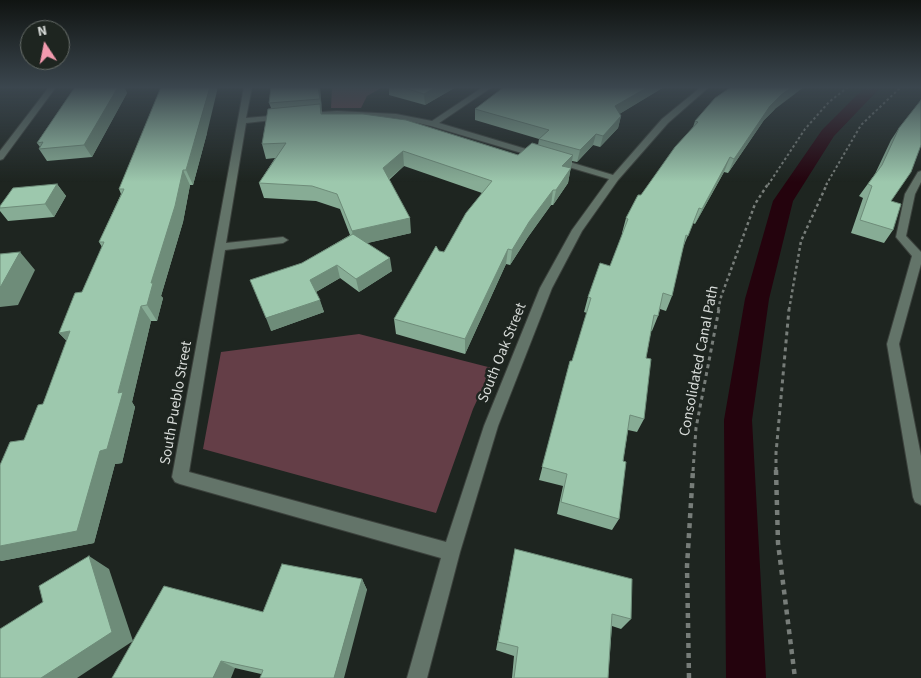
<!DOCTYPE html>
<style>
body{margin:0}
#map{position:relative;width:921px;height:678px;overflow:hidden;background:#1e2520;font-family:"Source Sans 3",sans-serif}
canvas{display:block}
.north{position:absolute;left:20px;top:20px;width:50px;height:50px;box-sizing:border-box;background:#1e2520;border:1px solid #686e6a;border-radius:50%;rotate:349deg;font-size:14px;font-weight:700;line-height:20px;text-align:center;color:#d7dbd8}
.north::after{content:'';display:block;margin:auto;width:18px;height:22px;background:#f29aae;clip-path:polygon(50% 0,100% 100%,50% 72%,0 100%)}
</style>
<div id="map">
<canvas width="921" height="678"></canvas>
<div class="north">N</div>
</div>
<script>
const g = document.querySelector('canvas').getContext('2d');
g.lineJoin = 'round';
function paint(path, color) {
  g.fillStyle = color;
  g.fill(path, 'evenodd');
}
function shape(rows) {
  const path = new Path2D();
  for (const r of rows) {
    path.moveTo(r[0], r[1]);
    for (let i = 2; i < r.length; i += 2) path.lineTo(r[i], r[i + 1]);
  }
  return path;
}
function trace(path, color, width, dash) {
  g.strokeStyle = color;
  g.lineWidth = width;
  g.lineCap = dash ? 'butt' : 'round';
  g.setLineDash(dash || []);
  g.stroke(path);
}
function label(font, color, halo, rows, align = 'center') {
  g.font = font + ' "Source Sans 3",sans-serif';
  g.lineWidth = 5;
  g.setLineDash([]);
  g.textBaseline = 'middle';
  g.strokeStyle = halo;
  g.fillStyle = color;
  for (const [text, x, y, turn = 0] of rows) {
    g.save();
    g.translate(x, y);
    g.rotate((+turn || 0) * Math.PI / 180);
    g.textAlign = isNaN(turn) ? turn : align;
    if (halo) g.strokeText(text, 0, 0);
    g.fillText(text, 0, 0);
    g.restore();
  }
}
const green = shape([
 [332,87,383,87,367,96,361,108,331,108],
 [359,334,492,368,473,409,436,513,203,449,221,352]
]);
const canal = shape([
 [865,87,881,87,834,136,793,201,769,299,752,420,766,678,726,678,724,420,745,299,773,201,822,130,865,87]
]);
const pathFar3 = shape([
 [768,185,805,129,829,102,848,87],
 [826,185,861,125,901,87]
]);
const pathFar2 = shape([
 [718,310,721,297,755,204,768,184],
 [789,310,801,241,827,184]
]);
const pathFar1 = shape([
 [693,471,696,428,719,309],
 [776,471,776,453,789,309]
]);
const path = shape([
 [776,470,778,543,795,678],
 [689,678,687,566,693,470]
]);
const minor = shape([
 [49,87,56,87,3,159,0,160,0,151,49,87],
 [244,87,252,87,246,118,281,115,285,117,281,119,246,123,226,243,283,237,288,240,283,243,225,250,189,472,446,542,484,426,540,288,572,230,609,179,431,126,396,118,337,115,306,117,302,115,306,113,337,111,396,114,432,121,483,87,492,87,439,123,613,175,662,119,701,87,709,87,668,123,618,180,582,231,552,288,498,426,460,552,427,678,407,678,441,558,180,484,175,482,172,477,244,87],
 [921,171,921,182,915,194,906,236,921,252,921,264,899,344,921,456,921,505,915,502,913,497,887,344,912,256,896,237,905,194,918,172,921,171]
]);
const wall = shape([
 [75,87,126,87,125,89,127,93,92,157,47,161,39,149,40,147,37,143],
 [271,87,320,87,322,114,518,155,538,145,539,139,475,120,475,109,664,87,619,114,621,116,618,128,600,147,593,145,577,162,572,161,568,183,553,205,551,205,528,237,510,265,506,264,465,354,396,334,394,319,439,251,444,252,482,193,404,166,389,180,411,233,367,243,392,271,359,292,340,278,316,292,324,312,271,331,302,263,350,235,340,209,316,201,264,198,259,183,275,158,266,159,262,144,271,108,269,103],
 [389,87,456,87,425,105,389,95],
 [775,109,764,120,728,173,724,172,695,224,693,223,682,250,672,296,666,311,660,309,658,316,652,331,651,331,646,358,644,419,637,432,628,430,623,461,619,519,612,530,557,514,563,486,539,480,570,361,572,361,587,313,584,312,588,297,610,266,623,234,622,233,626,218,641,195,693,127,695,121],
 [899,128,891,201,893,230,884,243,851,233,863,198,859,196,875,174,891,140],
 [207,133,193,185,190,185,183,222,161,296,163,298,157,321,151,321,132,402,135,407,122,463,115,464,94,543,1,561,0,560,0,465,24,440,43,404,67,341,59,333,82,292,102,247,99,242,121,194,119,189],
 [57,184,66,196,54,217,8,221,0,211,0,206],
 [515,549,631,619,621,629,612,626,608,678,512,678,514,656,496,650],
 [362,579,367,590,261,674,235,668,112,678,263,612]
]);
const shadedWall = shape([
 [118,87,126,87,125,89,127,93,92,157,84,145],
 [210,87,218,87,207,133,193,185,186,170],
 [318,87,320,87,322,110,320,99],
 [436,87,456,87,425,105,424,94],
 [648,87,664,87,613,118,615,106],
 [792,87,804,87,775,109,764,120,728,173,734,159,770,106,781,95],
 [621,116,618,128,600,147,603,136],
 [596,134,593,145,577,162,580,150],
 [403,151,404,166,384,183,383,168],
 [573,155,568,183,553,205,556,190,562,166],
 [730,157,724,172,695,224,702,209],
 [183,170,190,185,183,222,161,296,163,298,157,321,147,305,151,283],
 [57,184,66,196,54,217,45,204],
 [553,190,551,205,528,237,510,265,512,250,529,222],
 [410,218,411,233,355,246,352,231],
 [508,249,506,264,465,354,465,339],
 [20,252,35,270,18,305,0,307,0,287],
 [390,258,392,271,359,292,356,279],
 [337,265,340,278,314,293,310,280],
 [320,300,324,312,271,331,266,318],
 [141,306,151,321,132,402,135,407,122,463,115,464,94,543,1,561,0,560,0,546,118,393],
 [70,331,73,348,59,333],
 [89,556,109,569,133,641,77,678,41,678],
 [362,579,367,590,344,678,334,678],
 [221,661,235,668,231,678,213,678]
]);
const building = shape([
 [75,87,118,87,84,145,39,149,43,142,37,143,75,87],
 [161,87,210,87,201,118,186,170,183,170,175,206,151,283,153,283,147,305,141,306,118,393,123,392,107,449,100,451,77,531,0,546,0,465,10,442,24,440,38,405,43,404,70,331,59,333,75,293,82,292,104,242,99,242,124,189,119,189,161,87],
 [271,87,318,87,320,99,269,103,271,87],
 [401,87,436,87,424,94,401,87],
 [504,87,648,87,615,106,621,116,603,136,596,134,580,150,539,139,549,130,475,109,504,87],
 [731,87,792,87,781,95,770,106,734,159,730,157,702,209,699,208,688,236,686,235,672,296,663,293,658,316,654,315,646,358,651,359,644,419,630,415,623,461,626,462,619,519,561,502,567,474,542,467,570,361,572,361,591,298,588,297,600,263,610,266,628,219,626,218,638,195,641,195,675,147,698,122,695,121,715,98,731,87],
 [921,100,921,145,911,172,891,201,901,204,893,230,860,220,872,186,868,184,882,165,899,128,921,100],
 [320,104,321,114,363,114,406,120,518,155,532,143,573,155,562,166,571,168,556,190,553,190,529,222,512,250,508,249,465,339,394,319,436,246,439,251,444,252,466,213,492,181,403,151,383,168,410,218,352,231,337,194,312,186,259,183,286,143,262,144,268,109,320,104],
 [57,184,45,204,0,208,0,206,13,188,57,184],
 [353,234,390,258,356,279,337,265,310,280,320,300,266,318,250,280,302,263,353,234],
 [20,252,1,286,0,287,0,254,20,252],
 [515,549,632,579,631,619,612,614,608,678,514,678,518,647,498,642,515,549],
 [89,556,112,632,41,678,0,678,0,629,43,602,39,586,89,556],
 [282,564,362,579,334,678,260,678,263,670,221,661,213,678,112,678,164,586,263,612,282,564]
]);
const streetNames = [
 ["South Oak Street",503,353,-68],
 ["Consolidated Canal Path",700,361,-79],
 ["South Pueblo Street",177,403,-80]
];
paint(green, '#643e47');
paint(canal, '#24030d');
trace(minor, '#3c423d', 2);
trace(pathFar3, '#777d79', 2, [2.5, 2.5]);
trace(pathFar2, '#777d79', 2.5, [3, 3]);
trace(pathFar1, '#777d79', 3, [4, 4]);
trace(path, '#777d79', 4.5, [5, 5]);
paint(minor, '#637469');
paint(wall, '#87ac95');
paint(shadedWall, '#6e8c79');
paint(building, '#9dc8ad');
trace(building, '#6e8c79', 1);
const sky = g.createLinearGradient(0, 0, 0, 182);
sky.addColorStop(0, '#101412');
sky.addColorStop(0.48, '#3b464e');
sky.addColorStop(1, '#3b464e00');
g.fillStyle = sky;
g.fillRect(0, 0, 921, 182);
label('15px', '#d7dbd8', '#1e2520', streetNames);
</script>
